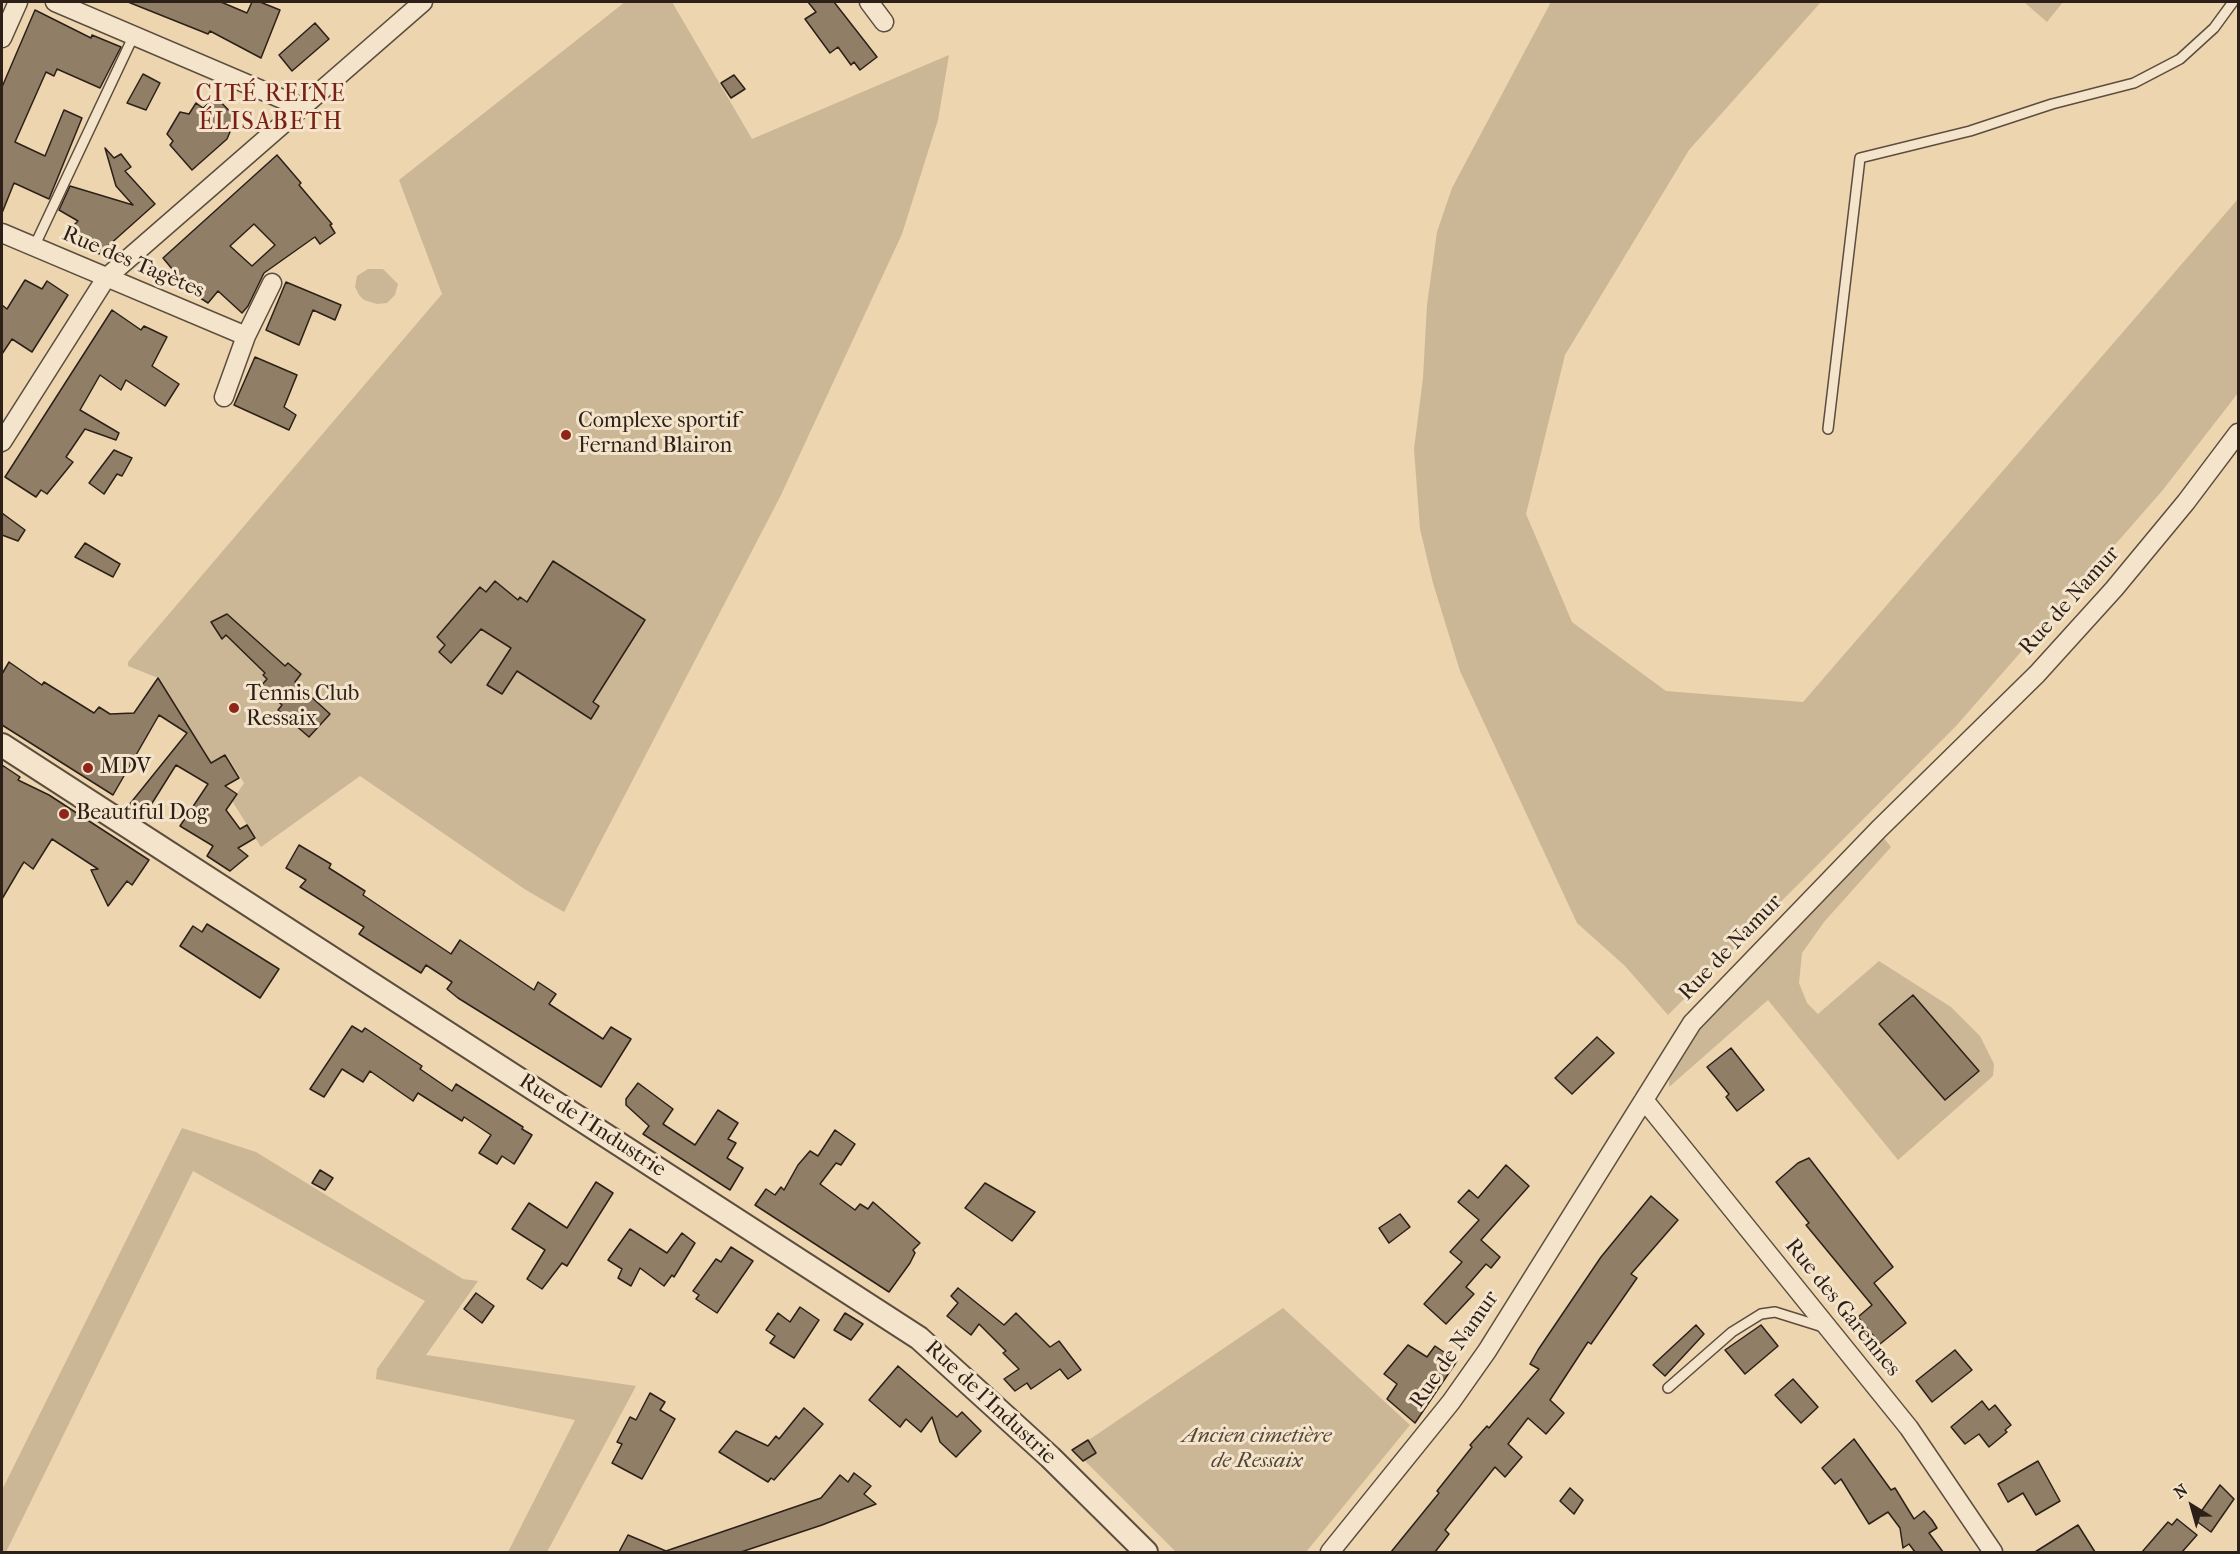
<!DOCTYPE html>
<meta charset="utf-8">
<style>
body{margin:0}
#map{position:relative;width:2240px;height:1554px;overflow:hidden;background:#ecd5af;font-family:"IM FELL French Canon",serif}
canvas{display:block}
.frame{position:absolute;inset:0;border:3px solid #2c2019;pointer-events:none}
.north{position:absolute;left:2162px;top:1476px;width:60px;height:60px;-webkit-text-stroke:4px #f3e4cb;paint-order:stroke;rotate:323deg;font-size:16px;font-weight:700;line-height:24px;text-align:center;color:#2c2019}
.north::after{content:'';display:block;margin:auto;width:21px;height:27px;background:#2c2019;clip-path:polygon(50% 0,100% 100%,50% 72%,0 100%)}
</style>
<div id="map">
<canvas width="2240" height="1554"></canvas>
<div class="frame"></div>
<div class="north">N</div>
</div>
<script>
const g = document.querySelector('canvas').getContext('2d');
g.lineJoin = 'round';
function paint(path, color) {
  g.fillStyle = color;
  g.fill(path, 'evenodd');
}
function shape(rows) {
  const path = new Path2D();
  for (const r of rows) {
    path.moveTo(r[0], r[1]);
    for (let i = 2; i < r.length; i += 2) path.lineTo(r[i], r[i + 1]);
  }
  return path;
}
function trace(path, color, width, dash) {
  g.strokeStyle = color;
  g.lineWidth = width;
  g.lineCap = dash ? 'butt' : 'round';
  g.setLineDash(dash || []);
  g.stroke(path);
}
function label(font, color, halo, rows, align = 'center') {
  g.font = font + ' "IM FELL French Canon",serif';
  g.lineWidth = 6;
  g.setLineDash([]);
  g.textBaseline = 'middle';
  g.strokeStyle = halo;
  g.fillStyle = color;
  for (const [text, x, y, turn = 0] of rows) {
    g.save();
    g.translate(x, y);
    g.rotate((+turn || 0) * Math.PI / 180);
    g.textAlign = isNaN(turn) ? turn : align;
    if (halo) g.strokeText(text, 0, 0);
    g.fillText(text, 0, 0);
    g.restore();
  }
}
const green = shape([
 [625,2,672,2,752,139,949,55,938,120,902,234,780,497,564,912,526,890,360,776,261,847,232,801,244,783,226,754,211,762,158,678,128,666,128,662,442,294,399,180],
 [1551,2,1821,2,1689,150,1565,355,1526,514,1572,622,1666,691,1803,702,2238,199,2238,393,2162,491,1956,726,1668,1015,1625,966,1577,923,1460,671,1433,583,1420,529,1414,449,1423,378,1427,305,1437,232,1452,188],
 [2024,2,2063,2,2047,22],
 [368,269,383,269,398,284,395,295,387,303,377,304,364,300,359,295,355,287,357,276],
 [1882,836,1891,847,1824,922,1802,953,1799,983,1807,1003,1818,1014,1879,961,1951,1007,1980,1036,1994,1064,1993,1076,1898,1160,1768,1000,1669,1087,1670,1066,1694,1032],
 [182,1128,256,1152,463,1279,478,1281,426,1355,636,1386,547,1552,508,1552,575,1420,376,1379,377,1369,425,1301,193,1171,6,1552,2,1552,2,1490],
 [1283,1308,1410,1425,1306,1552,1176,1552,1074,1450]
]);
const building = shape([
 [128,2,221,2,247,13,252,2,260,2,280,10,261,58,210,31,208,34,128,2],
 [808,2,834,2,877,57,860,70,854,62,851,65,838,47,830,53,805,19,816,12,808,2],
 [35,10,91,38,92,35,121,47,100,88,57,69,54,76,46,72,15,142,45,156,64,110,82,118,49,199,14,183,2,213,2,87,35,10],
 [315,23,329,39,292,71,279,55,315,23],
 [143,74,160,83,146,110,127,103,143,74],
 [734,75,745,89,731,98,721,83,734,75],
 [216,97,236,118,227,139,192,170,170,145,173,141,167,134,180,112,189,114,196,103,203,108,216,97],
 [105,148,114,158,121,154,131,167,125,171,155,204,99,254,73,226,78,221,59,210,70,186,133,205,116,186,105,148],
 [277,155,301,183,299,185,332,224,330,225,335,233,320,244,315,237,312,239,264,273,248,306,242,313,218,291,208,303,182,286,179,288,167,275,173,270,163,258,277,155],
 [254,224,275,245,252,266,230,246,254,224],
 [25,280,42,289,47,281,68,295,32,352,12,339,2,354,2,305,7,309,25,280],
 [286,282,341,305,335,320,313,310,299,345,266,330,286,282],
 [112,310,141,330,144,326,167,337,152,366,179,384,165,406,126,380,121,390,100,375,80,410,119,433,116,440,85,429,66,457,73,462,47,494,41,490,36,497,5,477,112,310],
 [255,357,297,375,284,407,296,415,289,430,234,405,255,357],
 [114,450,132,458,122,476,117,474,104,494,89,483,114,450],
 [2,513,25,530,18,541,2,535,2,513],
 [85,543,120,564,113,577,75,557,85,543],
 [553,561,645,620,593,702,599,706,591,719,517,671,502,694,487,685,511,648,481,629,451,663,439,652,445,645,437,637,480,587,486,592,495,581,518,600,520,597,527,602,553,561],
 [227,614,285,666,288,663,301,674,295,682,330,714,309,737,278,710,282,705,261,686,267,679,263,675,265,673,226,635,222,639,211,622,227,614],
 [9,662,42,685,44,682,94,713,99,707,110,714,134,713,158,678,211,763,225,755,239,778,225,786,237,794,226,810,240,829,247,825,255,838,238,848,248,856,230,871,207,856,213,846,180,826,208,784,176,765,144,816,129,805,187,733,159,715,113,795,2,725,2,674,9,662],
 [2,765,20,777,18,780,49,795,149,860,132,885,127,881,108,906,91,870,98,869,52,839,33,869,24,862,22,865,2,899,2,765],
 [299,845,331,864,329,868,365,891,363,895,451,954,460,940,534,990,538,982,556,994,549,1004,603,1039,611,1027,631,1039,601,1087,458,998,447,989,452,982,426,965,421,973,359,934,364,927,300,887,306,880,286,868,299,845],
 [207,924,279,969,260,998,180,946,193,926,202,932,207,924],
 [1913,995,1979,1071,1945,1100,1879,1024,1913,995],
 [352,1026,362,1032,365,1028,422,1066,420,1069,452,1091,456,1084,523,1127,522,1129,532,1135,514,1164,502,1156,497,1164,479,1153,491,1135,464,1117,462,1121,418,1093,413,1101,370,1071,363,1082,342,1069,324,1097,310,1089,352,1026],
 [1597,1037,1614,1053,1572,1094,1555,1078,1597,1037],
 [1731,1048,1764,1090,1737,1111,1726,1097,1729,1094,1707,1067,1731,1048],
 [638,1083,673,1109,663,1124,695,1145,718,1110,738,1123,728,1139,736,1143,727,1158,743,1168,730,1190,643,1134,649,1126,626,1105,626,1099,638,1083],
 [835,1130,855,1144,841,1165,836,1163,820,1184,855,1210,860,1204,868,1209,873,1202,920,1243,913,1250,915,1253,910,1263,889,1292,755,1205,766,1189,775,1195,781,1187,784,1190,798,1165,810,1151,818,1156,835,1130],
 [1809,1158,1893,1267,1874,1283,1906,1323,1880,1344,1858,1317,1872,1305,1806,1225,1809,1223,1776,1182,1798,1163,1809,1158],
 [1506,1165,1529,1186,1481,1240,1500,1257,1491,1268,1486,1264,1466,1287,1474,1294,1446,1324,1424,1304,1462,1262,1450,1252,1479,1220,1458,1202,1469,1190,1478,1198,1506,1165],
 [320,1170,333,1178,325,1190,312,1183,320,1170],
 [596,1182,613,1193,567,1266,562,1263,542,1289,527,1279,545,1250,512,1229,529,1203,567,1228,596,1182],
 [985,1183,1035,1212,1012,1241,965,1208,985,1183],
 [1651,1196,1678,1220,1631,1274,1637,1278,1591,1344,1588,1342,1550,1400,1564,1413,1546,1434,1528,1418,1508,1444,1522,1457,1505,1477,1495,1467,1445,1530,1449,1534,1435,1552,1391,1552,1439,1493,1437,1491,1472,1447,1470,1445,1487,1426,1489,1428,1539,1369,1530,1364,1538,1350,1601,1257,1651,1196],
 [1400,1214,1410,1227,1389,1243,1379,1228,1400,1214],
 [630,1229,667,1253,682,1233,695,1243,674,1277,672,1275,664,1286,640,1268,631,1286,618,1278,622,1269,608,1260,630,1229],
 [731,1247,753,1261,717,1313,696,1299,699,1295,693,1291,716,1259,721,1262,731,1247],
 [958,1288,1004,1325,1016,1313,1050,1347,1059,1341,1081,1370,1068,1379,1060,1369,1031,1389,1027,1383,1015,1391,1004,1379,1019,1369,1003,1353,1006,1351,979,1324,971,1335,947,1316,958,1303,951,1296,958,1288],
 [476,1293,494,1306,482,1323,464,1309,476,1293],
 [800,1307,819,1320,794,1358,770,1343,775,1336,766,1330,778,1313,790,1322,800,1307],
 [845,1313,863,1324,851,1340,834,1330,845,1313],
 [1696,1325,1704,1334,1665,1376,1653,1365,1696,1325],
 [1761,1325,1778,1346,1745,1374,1725,1350,1761,1325],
 [1408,1345,1427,1357,1435,1346,1457,1361,1415,1423,1387,1399,1397,1384,1384,1374,1408,1345],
 [1955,1350,1972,1370,1932,1402,1916,1381,1955,1350],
 [898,1366,957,1417,962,1412,981,1431,956,1457,940,1442,932,1417,921,1432,906,1419,900,1427,869,1400,898,1366],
 [1793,1379,1818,1407,1801,1423,1775,1395,1793,1379],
 [650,1393,665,1402,660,1410,675,1419,642,1479,612,1463,622,1444,617,1442,630,1417,636,1420,650,1393],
 [1982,1401,1989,1410,1995,1405,2011,1425,2005,1430,2007,1432,1989,1447,1979,1434,1965,1444,1951,1427,1982,1401],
 [804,1408,823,1424,774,1480,771,1478,768,1482,719,1452,736,1431,768,1446,776,1436,779,1439,804,1408],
 [1854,1439,1891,1490,1895,1488,1914,1519,1924,1511,1932,1520,1937,1528,1929,1533,1943,1552,1915,1552,1909,1544,1903,1548,1900,1528,1888,1512,1869,1524,1841,1479,1835,1484,1822,1468,1854,1439],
 [1088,1440,1096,1453,1083,1461,1072,1450,1088,1440],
 [2038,1461,2060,1501,2036,1515,2023,1493,2008,1502,1998,1484,2038,1461],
 [854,1473,871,1486,864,1494,876,1504,822,1525,741,1552,619,1552,628,1535,666,1551,821,1498,840,1475,848,1482,854,1473],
 [2220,1485,2234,1499,2211,1532,2195,1520,2220,1485],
 [1570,1488,1583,1500,1574,1514,1560,1501,1570,1488],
 [2177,1519,2197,1535,2182,1552,2142,1552,2168,1522,2172,1525,2177,1519],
 [2078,1525,2095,1552,2035,1552,2078,1525]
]);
const service = shape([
 [34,247,134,35],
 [1828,429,1860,158,1970,131,2052,104,2134,83,2180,59,2214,28,2233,2],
 [1668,1388,1732,1332,1761,1314,1775,1312,1823,1327]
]);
const minor = shape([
 [55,2,301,107],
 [869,2,884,22],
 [2,38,18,2],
 [2,233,246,336],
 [224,397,246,336,272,283],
 [2,442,106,278,423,2],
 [1644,1100,1909,1428,1993,1552],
 [1330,1552,1451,1402,1487,1351,1692,1023,1879,829,2037,674,2114,589,2186,502,2238,433]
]);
const tertiary = shape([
 [2,745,919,1338,1050,1457,1146,1552]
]);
const markers = [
 [566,435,6,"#8f2418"],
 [234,708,6,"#8f2418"],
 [88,768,6,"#8f2418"],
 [64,814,6,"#8f2418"]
];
const streetNames = [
 ["Rue des Tagètes",133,263,23],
 ["Rue de Namur",2070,601,-48],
 ["Rue de Namur",1731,948,-46],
 ["Rue de l'Industrie",592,1126,33],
 ["Rue des Garennes",1842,1308,51],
 ["Rue de Namur",1455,1350,-55],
 ["Rue de l'Industrie",990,1403,43]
];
const poiNames = [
 ["Complexe sportif",578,422],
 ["Fernand Blairon",578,447],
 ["Tennis Club",246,695],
 ["Ressaix",246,720],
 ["MDV",100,768],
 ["Beautiful Dog",76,814]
];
const parkNames = [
 ["Ancien cimetière",1257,1437],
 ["de Ressaix",1257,1462]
];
const neighbourhoodNames = [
 ["CITÉ REINE",271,95],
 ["ÉLISABETH",271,123]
];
paint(green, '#cbb696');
paint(building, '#907e67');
trace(building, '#2c2019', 1.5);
trace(service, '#5c4d3e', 12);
trace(minor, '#5c4d3e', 21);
trace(tertiary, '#5c4d3e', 26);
trace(service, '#f3e4cb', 9);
trace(minor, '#f3e4cb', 18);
trace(tertiary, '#f3e4cb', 22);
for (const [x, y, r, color] of markers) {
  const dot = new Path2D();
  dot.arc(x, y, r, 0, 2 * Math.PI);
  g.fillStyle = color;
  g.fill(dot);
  trace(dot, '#f3e4cb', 2);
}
label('22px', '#2c2019', '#f3e4cb', streetNames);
label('22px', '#2c2019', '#f3e4cb', poiNames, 'left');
label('italic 22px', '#544638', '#f3e4cb', parkNames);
g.letterSpacing = '1.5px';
label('24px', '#7a1f14', '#f3e4cb', neighbourhoodNames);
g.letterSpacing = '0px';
</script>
